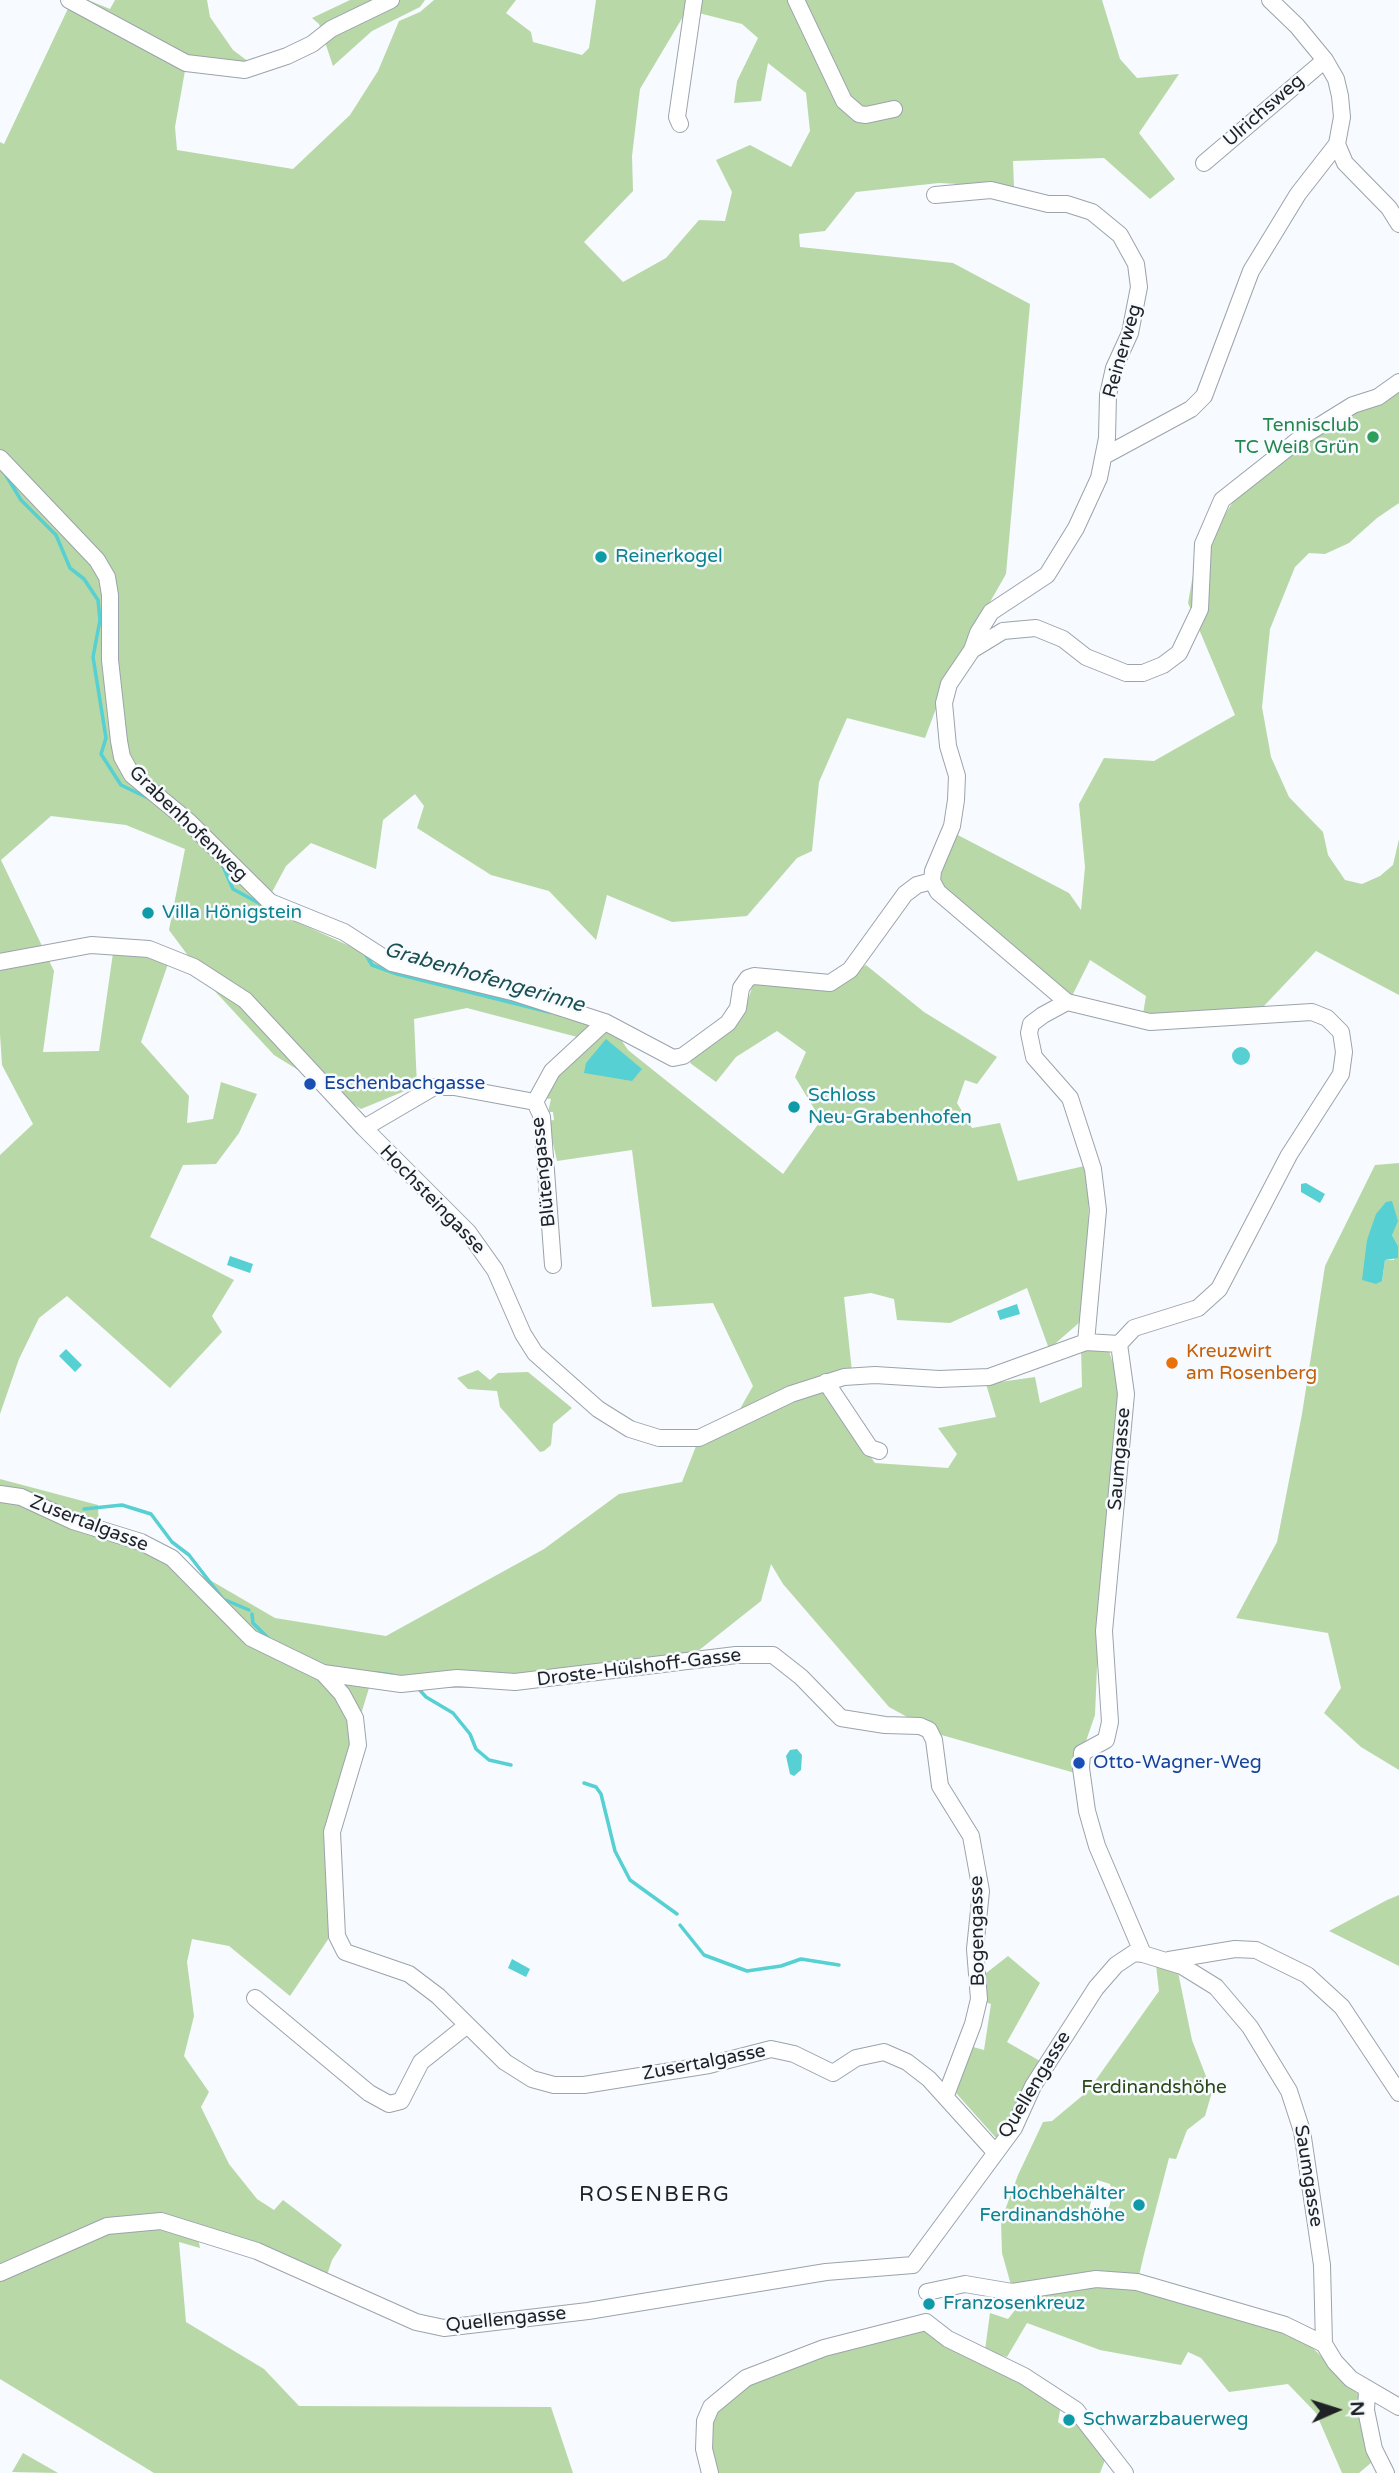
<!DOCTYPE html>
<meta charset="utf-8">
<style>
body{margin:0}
#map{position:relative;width:1399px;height:2473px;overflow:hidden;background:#f7fafe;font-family:"Varela Round",sans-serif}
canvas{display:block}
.north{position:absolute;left:1301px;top:2375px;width:70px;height:70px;-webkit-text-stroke:5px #f7fafe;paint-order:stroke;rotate:87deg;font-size:19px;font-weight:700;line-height:28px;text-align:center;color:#1f2225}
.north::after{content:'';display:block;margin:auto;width:24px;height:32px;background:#1f2225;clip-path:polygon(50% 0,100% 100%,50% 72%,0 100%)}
</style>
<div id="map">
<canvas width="1399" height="2473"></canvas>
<div class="north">N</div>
</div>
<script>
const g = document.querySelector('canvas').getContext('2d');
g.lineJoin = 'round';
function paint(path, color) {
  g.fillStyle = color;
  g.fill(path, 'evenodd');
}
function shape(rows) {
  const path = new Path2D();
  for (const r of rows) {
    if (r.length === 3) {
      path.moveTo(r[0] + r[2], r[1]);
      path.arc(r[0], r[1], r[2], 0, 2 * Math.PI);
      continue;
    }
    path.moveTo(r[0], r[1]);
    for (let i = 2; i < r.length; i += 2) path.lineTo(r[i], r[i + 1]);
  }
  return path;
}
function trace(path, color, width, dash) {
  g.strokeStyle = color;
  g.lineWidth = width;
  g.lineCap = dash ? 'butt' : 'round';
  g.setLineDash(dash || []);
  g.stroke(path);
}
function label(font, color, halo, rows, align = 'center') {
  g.font = font + ' "Varela Round",sans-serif';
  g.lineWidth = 5;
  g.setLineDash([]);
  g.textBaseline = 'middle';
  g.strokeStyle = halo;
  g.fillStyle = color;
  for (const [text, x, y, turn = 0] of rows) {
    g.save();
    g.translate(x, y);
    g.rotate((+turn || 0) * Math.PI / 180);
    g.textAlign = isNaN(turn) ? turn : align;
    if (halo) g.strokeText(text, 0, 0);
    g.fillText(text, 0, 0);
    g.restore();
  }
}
const green = shape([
 [72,0,88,0,110,9,115,0,207,0,210,17,233,50,253,65,186,65,175,127,177,150,293,169,350,115,378,71,399,21,420,12,434,0,516,0,506,13,531,32,533,42,582,55,589,48,596,0,1102,0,1120,59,1137,78,1179,74,1139,133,1175,179,1150,199,1104,158,1013,161,1014,187,939,183,856,192,825,231,799,234,800,247,953,263,1030,304,1006,574,949,674,925,738,847,718,819,782,812,851,797,858,747,916,672,922,607,895,596,940,549,891,491,875,417,828,424,806,415,794,383,820,376,869,311,843,286,866,264,907,398,968,479,983,618,1035,628,1050,783,1174,821,1120,795,1077,806,1052,777,1031,736,1057,716,1082,690,1063,699,1049,740,1021,755,980,827,988,866,965,924,1012,997,1057,977,1084,965,1080,957,1103,972,1128,1000,1123,1018,1181,1089,1165,1088,1315,1049,1349,1027,1288,950,1323,897,1320,894,1299,871,1293,844,1297,853,1381,824,1395,875,1463,948,1468,957,1454,938,1428,996,1417,986,1384,1035,1377,1040,1403,1082,1387,1081,1347,1109,1351,1121,1387,1100,1595,1095,1715,1075,1773,938,1734,889,1707,783,1584,771,1564,761,1601,698,1651,533,1688,369,1688,325,1833,335,1929,290,1996,229,1946,192,1939,187,1962,194,2016,184,2056,209,2092,201,2107,229,2164,257,2199,274,2210,283,2200,342,2245,332,2260,326,2278,160,2216,0,2266,0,1479,98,1505,99,1527,172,1558,275,1618,386,1636,544,1549,619,1494,682,1482,698,1441,732,1423,753,1386,713,1303,652,1307,632,1150,557,1161,548,1121,554,1120,553,1112,548,1112,551,1099,544,1098,581,1038,467,1008,414,1019,417,1086,361,1109,274,1055,212,988,169,930,185,849,126,825,51,816,1,860,54,971,43,1052,99,1051,113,953,169,961,141,1042,189,1096,187,1123,213,1119,221,1082,257,1094,239,1133,216,1164,183,1165,150,1237,234,1280,212,1316,222,1332,170,1388,67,1296,39,1318,19,1359,0,1414,0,1155,33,1124,2,1065,0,1034,0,142,4,144],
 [687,10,742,24,758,38,737,81,734,103,761,101,768,63,806,93,810,131,791,167,750,145,716,160,732,192,725,221,699,220,666,258,623,282,584,242,633,191,632,156,640,89],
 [350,0,425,0,420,7,372,31,333,66,319,24,312,18],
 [1399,382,1399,503,1377,518,1349,543,1325,554,1309,553,1295,567,1270,629,1262,707,1271,757,1289,797,1323,832,1328,855,1345,880,1362,884,1380,876,1393,865,1399,839,1399,995,1316,951,1263,1007,1143,1014,1146,996,1090,960,1070,1000,938,881,952,832,1069,893,1081,910,1085,867,1079,804,1104,758,1154,761,1235,715,1188,603,1196,558,1260,461],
 [1399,1163,1399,1770,1361,1747,1324,1713,1341,1688,1328,1633,1236,1618,1277,1542,1302,1414,1325,1266,1375,1165],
 [1373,1230,1392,1235,1398,1246,1394,1260,1385,1260,1382,1281,1367,1240],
 [478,1370,490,1380,498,1373,528,1372,572,1408,553,1424,551,1445,544,1451,540,1452,500,1407,497,1391,468,1389,457,1378],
 [1399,1895,1399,1966,1329,1931,1387,1900],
 [1008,1956,1040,1983,1007,2042,1040,2061,1016,2110,997,2139,956,2093,973,2047,984,2050,991,2004,985,2002,985,1974],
 [1156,1965,1178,1972,1192,2040,1212,2092,1205,2116,1187,2130,1176,2159,1169,2158,1144,2254,1138,2280,1141,2292,1276,2328,1310,2345,1361,2397,1372,2462,1359,2473,1342,2473,1316,2413,1288,2384,1229,2392,1201,2358,1188,2352,1181,2365,1100,2350,1027,2323,1007,2357,985,2350,990,2313,1008,2319,1019,2305,1020,2297,1011,2285,1002,2253,1001,2221,1018,2175,1043,2122,1052,2121,1088,2091,1159,1991],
 [1097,2180,1110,2184,1113,2193,1109,2207,1103,2212,1089,2209],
 [161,2221,197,2232,200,2248,179,2242,186,2322,264,2369,299,2406,551,2407,573,2473,154,2473,0,2379,0,2273,107,2226],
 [926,2330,1061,2405,1058,2422,1065,2427,1072,2427,1077,2417,1105,2460,1100,2473,717,2473,708,2450,712,2416,728,2398,760,2378,805,2360],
 [23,2453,58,2473,12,2472]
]);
const water = shape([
 [606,1039,642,1069,632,1081,584,1073,586,1063],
 [1241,1056,9],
 [1306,1183,1325,1194,1320,1203,1301,1192,1301,1184],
 [1392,1201,1398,1221,1392,1235,1398,1246,1398,1258,1385,1260,1382,1281,1376,1284,1362,1280,1367,1240,1376,1214,1386,1202],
 [230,1256,253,1264,250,1273,227,1265],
 [1017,1304,1020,1314,1000,1320,997,1311],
 [66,1349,82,1365,75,1372,59,1356],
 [797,1749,802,1755,801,1770,794,1776,790,1774,786,1756,790,1750],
 [512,1959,530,1969,526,1977,508,1968]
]);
const stream = shape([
 [4,472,21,500,56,535,70,568,84,579,98,600,100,620,93,657,106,738,101,754,121,785,152,800],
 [222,864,233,889,266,907],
 [366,955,372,965,397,974,549,1012],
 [84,1509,122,1505,151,1514,172,1542,189,1555,223,1599,249,1610],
 [252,1614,253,1623,268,1638],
 [376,1673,392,1675],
 [417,1687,426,1697,453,1713,470,1734,476,1749,489,1760,511,1765],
 [584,1783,596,1787,601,1794,615,1851,630,1880,677,1914],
 [680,1925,704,1955,747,1971,781,1966,801,1959,839,1965]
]);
const minor = shape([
 [69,0,186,63,245,70,287,56,312,44,331,29,391,0],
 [796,0,844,101,859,114,866,115,894,109],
 [1270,0,1297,26,1325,60,1336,79,1340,96,1342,117,1337,144,1345,163,1389,208,1399,224],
 [680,124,677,117,694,0],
 [1204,163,1325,60],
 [935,195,991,190,1048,204,1067,204,1092,212,1120,235,1136,264,1139,287,1130,333,1114,368,1108,395,1107,438,1099,478,1076,528,1047,575,991,612,978,633,972,650],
 [1104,456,1191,409,1204,396,1251,271,1298,194,1337,144],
 [0,458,97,560,107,577,110,595,110,660,119,741,122,757,132,775,188,821,270,902,344,932,392,963,512,992,605,1022,673,1058,683,1056,728,1023,738,1008,741,988,748,978,754,976,830,983,850,970,905,894,917,885,932,881],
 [932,881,938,892,1067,1002,1150,1022,1312,1012,1327,1018,1341,1032,1344,1052,1341,1074,1289,1155,1219,1289,1198,1308,1134,1328,1119,1344,1126,1394,1104,1631,1110,1722,1106,1740,1082,1753,1081,1768,1087,1811,1097,1846,1143,1954],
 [932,881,933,871,952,826,956,800,957,776,948,746,944,703,949,684,972,650,1003,631,1036,628,1063,639,1086,657,1126,673,1143,673,1163,665,1179,653,1200,609,1203,544,1222,500,1303,436,1353,405,1378,397,1399,382],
 [0,962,91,945,149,949,194,967,245,1000,364,1128,468,1232,495,1270,523,1334,535,1353,598,1409,630,1429,659,1438,699,1438,791,1394,844,1377,875,1375,939,1379,989,1377,1086,1342,1119,1344],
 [1067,1002,1043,1015,1031,1024,1029,1033,1034,1057,1070,1098,1093,1169,1098,1210,1086,1342],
 [535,1102,542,1117,553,1265],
 [535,1102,552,1071,605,1022],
 [364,1128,434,1087,454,1087,535,1102],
 [826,1382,870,1448,879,1451],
 [0,1494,21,1497,73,1521,141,1542,172,1558,251,1638,323,1673,342,1694,355,1718,358,1745,332,1832,337,1936,345,1952,409,1974,438,1996,505,2062,532,2079,554,2085,584,2085,709,2065,771,2049,794,2054,833,2073,856,2058,884,2052,907,2062,929,2079,995,2152],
 [323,1673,401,1684,457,1678,515,1682,736,1655,773,1655,801,1677,841,1718,885,1725,920,1726,929,1730,934,1740,940,1786,971,1836,981,1891,975,1949,979,1999,973,2024,946,2095],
 [1169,1960,1235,1949,1256,1950,1307,1975,1342,2007,1399,2093],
 [255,1998,369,2093,389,2104,401,2101,421,2062,466,2026],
 [913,2265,1014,2128,1033,2086,1096,1988,1116,1965,1134,1953,1143,1954,1182,1966,1216,1987,1250,2027,1289,2091,1302,2131,1322,2265,1324,2344],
 [0,2273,107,2226,161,2221,257,2251,416,2322,444,2328,588,2311,826,2272,913,2265],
 [927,2292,965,2284,1012,2292,1096,2279,1137,2282,1285,2325,1324,2344,1335,2362,1351,2379,1399,2407],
 [926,2322,948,2339,1024,2376,1076,2410,1125,2473],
 [1367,2391,1366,2410,1374,2449,1386,2473],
 [710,2473,704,2449,705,2421,711,2407,746,2378,824,2348,926,2322]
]);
const markers = [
 [1373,437,7,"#2e9e5b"],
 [601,557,7,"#0f9aa8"],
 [148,913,7,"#0f9aa8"],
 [310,1084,7,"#1a4fb4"],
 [794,1107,7,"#0f9aa8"],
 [1172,1363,7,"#e8710a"],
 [1079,1763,7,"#1a4fb4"],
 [1139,2205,7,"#0f9aa8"],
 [929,2304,7,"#0f9aa8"],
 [1069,2420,7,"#0f9aa8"]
];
const streetNames = [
 ["Ulrichsweg",1264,111,-41],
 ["Reinerweg",1123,351,-74],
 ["Grabenhofenweg",188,824,44],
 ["Blütengasse",544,1172,-96],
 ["Hochsteingasse",432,1200,46],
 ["Saumgasse",1120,1459,-85],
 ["Zusertalgasse",89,1524,21],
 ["Droste-Hülshoff-Gasse",639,1668,-7],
 ["Bogengasse",978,1931,-91],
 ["Zusertalgasse",704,2063,-11],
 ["Quellengasse",1035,2085,-59],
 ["Saumgasse",1308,2176,81],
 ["Quellengasse",506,2320,-6]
];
const leisureNames = [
 ["Tennisclub",1359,426],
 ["TC Weiß Grün",1359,448]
];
const cultureNames = [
 ["Reinerkogel",615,557],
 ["Villa Hönigstein",162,913],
 ["Schloss",808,1096],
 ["Neu-Grabenhofen",808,1118],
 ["Hochbehälter",1125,2194,"right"],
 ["Ferdinandshöhe",1125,2216,"right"],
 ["Franzosenkreuz",943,2304],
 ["Schwarzbauerweg",1083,2420]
];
const transitNames = [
 ["Eschenbachgasse",324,1084],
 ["Otto-Wagner-Weg",1093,1763]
];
const foodNames = [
 ["Kreuzwirt",1186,1352],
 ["am Rosenberg",1186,1374]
];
const parkNames = [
 ["Ferdinandshöhe",1154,2088]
];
const waterNames = [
 ["Grabenhofengerinne",484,978,16]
];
const neighbourhoodNames = [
 ["ROSENBERG",655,2195]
];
paint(green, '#b9d8a8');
paint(water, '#56d0d2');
trace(stream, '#56d0d2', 3.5);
trace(minor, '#9ba3ab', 18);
trace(minor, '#fff', 16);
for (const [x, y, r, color] of markers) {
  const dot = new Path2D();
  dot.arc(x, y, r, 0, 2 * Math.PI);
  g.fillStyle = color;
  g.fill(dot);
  trace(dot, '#f7fafe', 2.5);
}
label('19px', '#1f2225', '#f7fafe', streetNames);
label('19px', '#27864d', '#f7fafe', leisureNames, 'right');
label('19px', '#0d838f', '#f7fafe', cultureNames, 'left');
label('19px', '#164399', '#f7fafe', transitNames, 'left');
label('19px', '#c56008', '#f7fafe', foodNames, 'left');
label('19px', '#2b4817', '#f7fafe', parkNames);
label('italic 21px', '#1a5050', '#f7fafe', waterNames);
g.letterSpacing = '2px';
label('21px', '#1f2225', '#f7fafe', neighbourhoodNames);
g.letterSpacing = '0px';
</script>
